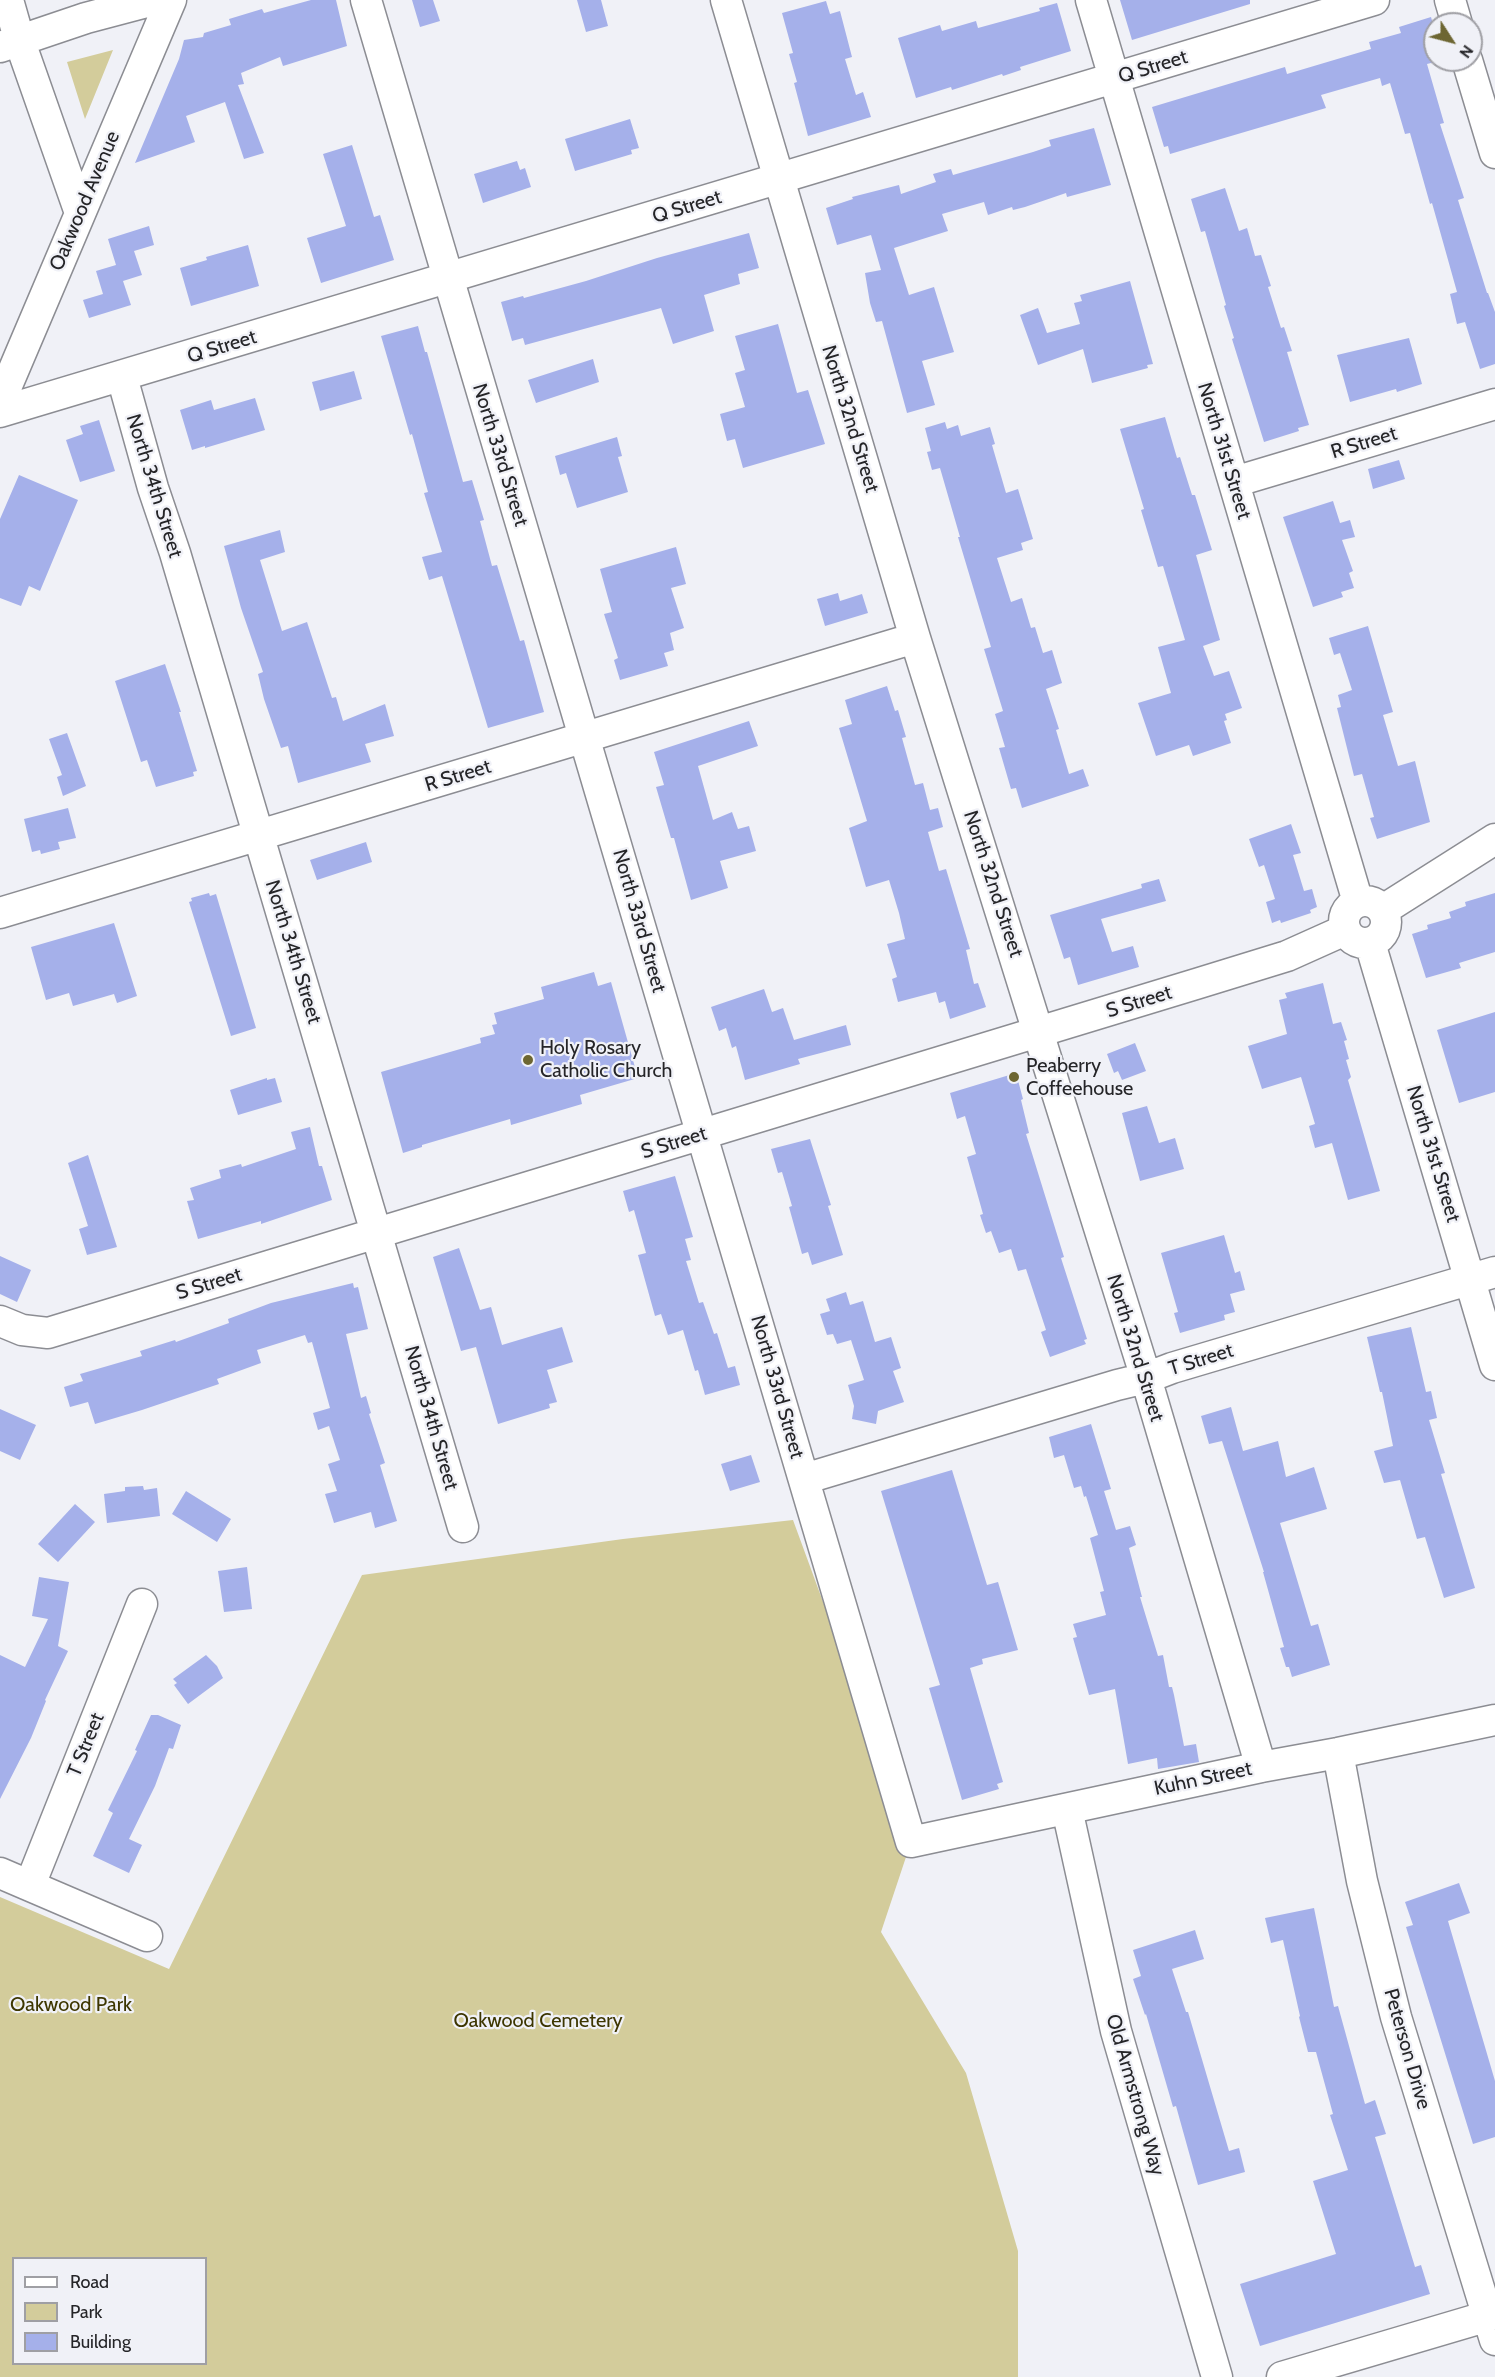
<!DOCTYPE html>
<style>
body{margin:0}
#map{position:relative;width:1495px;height:2377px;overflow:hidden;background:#f0f1f7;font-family:Cabin,sans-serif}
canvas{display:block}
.legend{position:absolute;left:12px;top:2257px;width:195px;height:108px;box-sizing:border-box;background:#f0f1f7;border:2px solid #9f9fa4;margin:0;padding:8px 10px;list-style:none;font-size:18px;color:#252528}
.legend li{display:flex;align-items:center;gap:12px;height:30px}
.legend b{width:30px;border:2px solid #9f9fa4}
.north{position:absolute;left:1423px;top:12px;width:60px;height:60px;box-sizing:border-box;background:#f0f1f7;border:2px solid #9f9fa4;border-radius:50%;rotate:126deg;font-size:16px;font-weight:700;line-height:24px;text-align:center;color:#252528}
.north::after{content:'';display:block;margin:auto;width:21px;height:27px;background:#6d6632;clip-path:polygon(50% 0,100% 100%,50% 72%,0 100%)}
</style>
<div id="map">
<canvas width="1495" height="2377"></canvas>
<ul class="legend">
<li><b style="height:8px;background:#fff"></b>Road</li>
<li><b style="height:16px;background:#d3cc9b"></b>Park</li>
<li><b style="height:16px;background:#a5b0ea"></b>Building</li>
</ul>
<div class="north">N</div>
</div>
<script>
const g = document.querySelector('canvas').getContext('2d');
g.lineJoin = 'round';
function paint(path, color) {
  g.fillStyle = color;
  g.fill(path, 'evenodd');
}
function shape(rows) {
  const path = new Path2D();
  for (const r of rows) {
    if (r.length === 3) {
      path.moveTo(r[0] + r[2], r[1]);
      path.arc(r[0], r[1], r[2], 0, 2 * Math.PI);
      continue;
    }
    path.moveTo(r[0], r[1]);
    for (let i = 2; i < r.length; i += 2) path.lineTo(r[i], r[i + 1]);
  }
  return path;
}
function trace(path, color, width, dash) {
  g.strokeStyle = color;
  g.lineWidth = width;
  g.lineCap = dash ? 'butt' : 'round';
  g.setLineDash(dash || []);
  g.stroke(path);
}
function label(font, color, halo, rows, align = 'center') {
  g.font = font + ' Cabin,sans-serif';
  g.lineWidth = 4.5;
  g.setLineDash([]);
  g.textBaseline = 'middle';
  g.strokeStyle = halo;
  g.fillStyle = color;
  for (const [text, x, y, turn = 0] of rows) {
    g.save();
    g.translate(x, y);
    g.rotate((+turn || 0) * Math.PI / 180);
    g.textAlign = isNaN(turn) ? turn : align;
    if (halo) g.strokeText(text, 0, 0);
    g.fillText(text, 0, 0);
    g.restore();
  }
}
const green = shape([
 [113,50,85,119,67,62],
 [793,1520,911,1842,881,1932,966,2073,1018,2251,1018,2377,0,2377,0,1897,169,1969,362,1575,623,1539],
 [14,2258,206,2258,206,2364,14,2364]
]);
const building = shape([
 [311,0,336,0,347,46,283,66,280,57,241,73,244,84,238,85,264,153,244,159,225,102,186,116,195,142,135,163,179,59,184,40,203,37,204,33,231,25,229,19,262,9,264,13],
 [412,0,433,0,440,21,420,27],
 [577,0,601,0,608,26,586,32],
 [1120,0,1250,0,1250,4,1132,40],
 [826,1,830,14,840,11,852,57,845,59,856,95,863,92,871,117,808,136,794,83,797,82,789,54,793,53,782,13],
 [1057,3,1071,51,1020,67,1021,70,1003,76,1002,74,952,90,951,87,916,98,898,38,940,25,942,31,976,21,978,28,1040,11,1039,8],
 [1431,17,1435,31,1435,62,1427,64,1444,123,1440,124,1464,198,1458,200,1487,293,1488,293,1495,312,1495,364,1480,369,1465,322,1457,324,1450,294,1457,292,1443,242,1432,203,1430,204,1410,133,1405,134,1390,83,1382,86,1380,78,1321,95,1326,108,1170,154,1168,146,1164,147,1152,107,1285,67,1287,74,1371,49,1369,42,1401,33,1399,27],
 [630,119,639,148,631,150,632,154,575,171,565,139],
 [1094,128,1111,185,1067,197,1066,193,1025,207,1013,210,1012,207,988,215,984,202,942,214,948,231,894,248,909,295,934,287,954,352,922,361,935,405,907,413,882,321,876,322,870,303,865,273,881,270,871,235,837,245,826,208,853,199,852,197,899,185,901,194,936,182,933,174,951,169,953,175,1033,152,1051,146,1049,140],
 [352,145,374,217,380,215,394,260,321,283,307,238,346,226,323,154],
 [517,161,520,170,525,168,531,187,483,203,474,174],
 [1225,188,1239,231,1247,228,1255,256,1261,255,1271,286,1268,287,1281,328,1284,327,1292,351,1287,352,1309,425,1298,428,1299,431,1264,442,1232,339,1234,338,1224,306,1226,305,1205,231,1201,232,1191,199],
 [149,226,154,245,134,251,142,275,123,281,131,305,89,318,83,300,103,294,96,271,116,265,108,239],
 [749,233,759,268,738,274,740,284,704,295,714,331,673,344,661,308,525,345,523,338,512,341,501,302,523,296,524,298,586,281,657,258],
 [248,245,259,286,191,306,180,268,207,260,206,257],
 [1130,281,1153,364,1147,365,1148,368,1092,383,1083,349,1038,365,1020,315,1038,308,1047,333,1080,324,1074,303,1082,301,1080,295],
 [778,324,797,393,808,390,825,444,743,468,735,439,727,441,720,414,745,407,735,373,745,370,735,336],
 [418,326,425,352,427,352,463,482,472,480,484,520,480,521,492,566,497,565,520,641,524,640,544,712,488,728,442,576,429,580,422,557,442,552,424,493,428,492,412,434,410,435,381,336],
 [1409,338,1422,384,1397,392,1396,389,1350,402,1337,355],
 [593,359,599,382,536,403,528,380],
 [354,371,362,399,320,411,312,382],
 [255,398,265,430,205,448,205,446,192,450,180,410,211,400,214,410],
 [1165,417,1177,458,1180,457,1192,495,1195,495,1212,550,1196,555,1220,640,1203,646,1214,676,1229,671,1242,708,1225,714,1227,720,1224,721,1231,743,1193,756,1189,745,1156,756,1138,703,1171,693,1158,647,1185,640,1163,566,1158,567,1141,510,1144,509,1120,429],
 [99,420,115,471,80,482,66,440,83,434,80,426],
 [945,422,947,429,958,425,961,436,990,427,995,444,992,445,1006,493,1018,489,1033,539,1021,543,1023,550,997,558,1011,602,1022,598,1031,628,1035,627,1043,653,1052,650,1062,683,1046,689,1059,729,1056,730,1069,774,1083,769,1089,786,1022,808,1016,788,1011,789,999,748,1005,747,995,714,1003,711,984,649,991,647,958,537,960,537,940,468,932,470,927,452,931,451,925,428],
 [617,437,622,456,618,457,628,492,577,508,566,473,560,475,555,456],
 [1399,460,1405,479,1373,489,1368,469],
 [19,475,78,500,40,591,29,586,21,606,0,598,0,519],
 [1333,501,1340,523,1350,520,1355,537,1342,540,1353,571,1349,573,1354,588,1341,592,1343,597,1313,607,1283,517],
 [280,530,285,552,260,560,282,631,307,622,332,698,336,697,343,721,385,704,394,736,365,744,371,762,298,783,288,746,281,748,264,699,258,674,263,672,241,608,224,546],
 [676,547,686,584,671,588,684,628,670,633,674,650,664,653,668,666,620,680,614,660,618,658,604,614,612,612,600,569],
 [838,593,840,601,862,594,868,613,825,626,817,599],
 [1368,626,1393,712,1383,715,1398,766,1415,761,1430,822,1377,839,1370,818,1374,817,1362,774,1354,776,1337,708,1341,707,1338,695,1352,690,1340,653,1334,655,1329,638],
 [165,664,181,712,179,712,197,771,193,772,194,776,156,787,147,760,141,762,115,681],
 [887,686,895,711,898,710,906,737,902,738,915,785,923,783,930,810,938,808,943,827,928,832,939,871,946,869,970,949,966,950,974,984,978,983,986,1007,950,1019,945,1001,939,1003,936,992,898,1002,892,979,897,977,887,944,905,939,899,913,889,880,866,887,849,828,867,821,839,728,852,724,845,700],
 [749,721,758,746,698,766,713,820,732,812,738,829,749,826,756,851,720,861,728,888,691,900,674,838,671,838,656,787,664,785,654,752],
 [67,733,86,786,63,796,57,777,62,775,49,739],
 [68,808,76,838,58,842,60,849,41,854,40,850,32,852,24,819],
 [1291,824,1301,853,1293,855,1304,891,1312,889,1317,907,1310,910,1311,913,1281,923,1280,920,1272,923,1266,902,1275,899,1264,865,1259,867,1249,839],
 [366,842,372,862,317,880,310,860],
 [1159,879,1166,901,1101,919,1112,952,1133,946,1139,967,1078,985,1070,957,1064,959,1050,915,1142,888,1141,884],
 [209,893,210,896,216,894,256,1028,231,1036,189,902,192,901,191,898],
 [1495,893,1495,952,1459,963,1461,968,1426,978,1412,934,1428,929,1427,925,1451,918,1449,912,1466,906,1465,902],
 [114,923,137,996,117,1003,114,994,73,1006,69,993,46,1000,31,947],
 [594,972,598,986,611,982,638,1078,580,1095,582,1104,511,1125,510,1119,422,1145,422,1147,403,1153,381,1072,481,1043,480,1038,495,1034,492,1025,497,1024,494,1013,544,999,541,987],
 [1323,983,1333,1024,1341,1022,1347,1040,1344,1041,1349,1059,1346,1060,1351,1077,1348,1080,1380,1191,1348,1200,1332,1143,1315,1148,1309,1126,1315,1124,1301,1077,1262,1089,1248,1046,1287,1034,1279,1000,1287,998,1285,993],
 [764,989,772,1012,783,1008,794,1040,846,1025,851,1045,798,1059,800,1064,745,1080,736,1046,732,1048,726,1028,719,1031,711,1007],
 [1495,1012,1495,1092,1459,1103,1437,1030],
 [1135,1043,1146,1071,1122,1080,1118,1071,1114,1073,1107,1054],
 [1016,1073,1023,1099,1021,1100,1029,1133,1026,1134,1064,1257,1061,1258,1087,1339,1084,1340,1086,1344,1050,1357,1041,1332,1046,1330,1026,1269,1018,1271,1011,1249,999,1253,991,1231,986,1233,980,1215,983,1214,967,1157,976,1154,965,1116,957,1119,950,1093],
 [267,1078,267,1080,275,1078,282,1102,238,1115,230,1090],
 [1147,1106,1159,1143,1175,1138,1184,1169,1140,1181,1122,1113],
 [310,1127,319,1166,322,1166,332,1200,261,1224,261,1221,198,1239,187,1201,194,1200,190,1188,221,1178,219,1170,241,1164,242,1167,296,1149,291,1132],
 [810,1139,831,1205,828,1206,843,1255,812,1265,808,1252,802,1254,789,1207,792,1206,782,1172,778,1173,771,1149],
 [88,1155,117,1247,87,1255,79,1229,88,1226,68,1163],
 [675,1176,693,1237,685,1239,691,1260,686,1261,691,1277,699,1303,703,1302,714,1334,717,1333,728,1368,735,1366,740,1385,705,1395,698,1370,695,1371,683,1330,668,1335,661,1314,655,1316,638,1255,646,1253,634,1210,629,1212,623,1191],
 [1224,1235,1235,1273,1240,1271,1245,1290,1230,1294,1235,1312,1224,1315,1225,1320,1180,1333,1174,1313,1178,1312,1161,1253],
 [459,1248,480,1310,491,1307,502,1345,562,1327,573,1362,547,1370,557,1402,549,1404,550,1408,498,1424,476,1347,461,1351,433,1257],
 [0,1256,31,1270,17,1302,0,1294],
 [353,1283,354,1288,358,1287,368,1329,346,1334,361,1398,366,1396,371,1413,369,1414,385,1463,380,1465,397,1521,375,1528,371,1512,334,1523,325,1494,337,1491,328,1464,340,1460,329,1426,318,1430,313,1413,330,1408,312,1342,308,1343,305,1335,257,1350,261,1363,217,1379,219,1384,142,1410,95,1424,88,1402,70,1407,64,1387,83,1381,80,1374,142,1356,140,1351,175,1340,176,1342,229,1323,228,1319,271,1303],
 [846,1292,850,1305,863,1301,875,1342,891,1337,901,1368,893,1371,904,1402,878,1411,876,1424,852,1419,854,1406,848,1385,864,1380,851,1340,837,1344,833,1334,827,1335,820,1314,830,1311,826,1299],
 [1411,1327,1426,1392,1431,1391,1437,1418,1429,1420,1445,1473,1441,1474,1475,1588,1444,1598,1425,1537,1417,1539,1400,1480,1384,1483,1374,1451,1393,1446,1382,1392,1380,1392,1367,1337],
 [1231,1407,1243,1451,1278,1441,1286,1477,1314,1467,1327,1509,1280,1523,1311,1626,1318,1624,1330,1665,1292,1677,1289,1667,1286,1667,1280,1648,1284,1647,1263,1572,1264,1572,1222,1441,1209,1444,1201,1416],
 [0,1409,36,1425,20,1460,0,1451],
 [1091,1424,1111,1489,1104,1491,1116,1530,1130,1526,1136,1545,1129,1548,1142,1597,1140,1597,1158,1656,1163,1655,1169,1687,1172,1687,1174,1695,1184,1746,1196,1744,1199,1762,1158,1769,1157,1758,1128,1764,1115,1689,1089,1695,1073,1638,1077,1637,1073,1624,1106,1615,1100,1592,1104,1591,1090,1538,1098,1535,1086,1496,1084,1497,1081,1486,1074,1488,1064,1455,1054,1458,1049,1437],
 [751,1455,760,1482,730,1491,721,1464],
 [952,1470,987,1585,998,1582,1018,1650,982,1659,983,1664,970,1668,1003,1782,997,1784,999,1789,962,1800,929,1688,940,1685,881,1491],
 [143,1486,144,1490,157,1488,160,1516,107,1523,104,1494,125,1491,125,1487],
 [186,1491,231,1519,217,1542,172,1514],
 [75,1504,95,1522,58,1562,38,1544],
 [247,1567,252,1609,224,1612,218,1571],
 [39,1577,69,1582,58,1646,68,1651,45,1700,46,1701,31,1738,0,1799,0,1655,25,1667,48,1619,32,1616],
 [206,1655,217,1666,223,1678,188,1704,174,1685,177,1683,173,1679],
 [151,1715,158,1715,181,1725,173,1749,169,1748,155,1786,129,1839,142,1845,129,1873,93,1856,113,1813,108,1810,137,1751,135,1750],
 [1459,1883,1470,1913,1448,1921,1495,2081,1495,2137,1473,2144,1406,1927,1413,1925,1405,1902],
 [1314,1908,1334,2007,1338,2006,1365,2104,1375,2100,1386,2134,1375,2137,1415,2267,1421,2265,1430,2294,1260,2346,1240,2284,1336,2254,1313,2181,1348,2170,1330,2115,1333,2114,1316,2052,1308,2052,1299,2017,1300,2016,1283,1940,1271,1943,1265,1918],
 [1195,1930,1204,1959,1172,1969,1186,2012,1188,2012,1229,2151,1239,2148,1245,2172,1198,2185,1176,2106,1173,2107,1146,2014,1145,2015,1133,1979,1141,1976,1133,1950]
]);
const minor = shape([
 [8,0,20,42,80,213],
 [366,0,911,1842,1261,1767,1338,1753,1495,1720],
 [726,0,915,638,1146,1378,1261,1767],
 [1091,0,1358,902],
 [1450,0,1457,24],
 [0,47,86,18,154,0],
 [1467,60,1495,153],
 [122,377,153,488,175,553,463,1527],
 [0,402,171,0],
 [0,412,1374,0],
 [1234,482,1495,404],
 [1365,922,21],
 [1383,910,1495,839],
 [0,913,915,638],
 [1370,943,1495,1365],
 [0,1321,22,1330,48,1333,1196,984,1287,956,1345,930],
 [804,1479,1117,1385,1146,1378,1172,1368,1495,1272],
 [1338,1753,1362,1881,1396,2017,1495,2340],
 [1067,1809,1116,2031,1217,2377],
 [0,1873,147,1936],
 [30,1885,142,1604],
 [1282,2377,1495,2314]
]);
const markers = [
 [528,1060,6,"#6d6632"],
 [1014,1077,6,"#6d6632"]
];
const streetNames = [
 ["Q Street",1153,67,-17],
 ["Oakwood Avenue",85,201,-67],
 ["Q Street",687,207,-17],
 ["Q Street",222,347,-17],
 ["North 32nd Street",850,419,73],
 ["R Street",1364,443,-17],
 ["North 31st Street",1224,451,73],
 ["North 33rd Street",500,455,73],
 ["North 34th Street",154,486,73],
 ["R Street",458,776,-17],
 ["North 32nd Street",993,884,72],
 ["North 33rd Street",639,921,74],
 ["North 34th Street",293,952,73],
 ["S Street",1139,1002,-17],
 ["S Street",674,1143,-17],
 ["North 31st Street",1433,1154,73],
 ["S Street",209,1284,-17],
 ["North 32nd Street",1135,1348,73],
 ["T Street",1201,1360,-17],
 ["North 33rd Street",777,1387,74],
 ["North 34th Street",431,1418,74],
 ["T Street",86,1745,-68],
 ["Kuhn Street",1203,1779,-12],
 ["Peterson Drive",1407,2049,74],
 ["Old Armstrong Way",1135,2095,74]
];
const poiNames = [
 ["Holy Rosary",540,1048],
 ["Catholic Church",540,1071],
 ["Peaberry",1026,1066],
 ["Coffeehouse",1026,1089]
];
const parkNames = [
 ["Oakwood Park",71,2005],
 ["Oakwood Cemetery",538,2021]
];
paint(green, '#d3cc9b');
paint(building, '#a5b0ea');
trace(minor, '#8c8d93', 33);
trace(minor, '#fff', 30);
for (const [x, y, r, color] of markers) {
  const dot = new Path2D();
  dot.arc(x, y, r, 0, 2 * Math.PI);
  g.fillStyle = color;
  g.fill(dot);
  trace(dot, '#f0f1f7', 2);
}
label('20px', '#252528', '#f0f1f7', streetNames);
label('20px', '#252528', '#f0f1f7', poiNames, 'left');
label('20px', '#3d3600', '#f0f1f7', parkNames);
</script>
